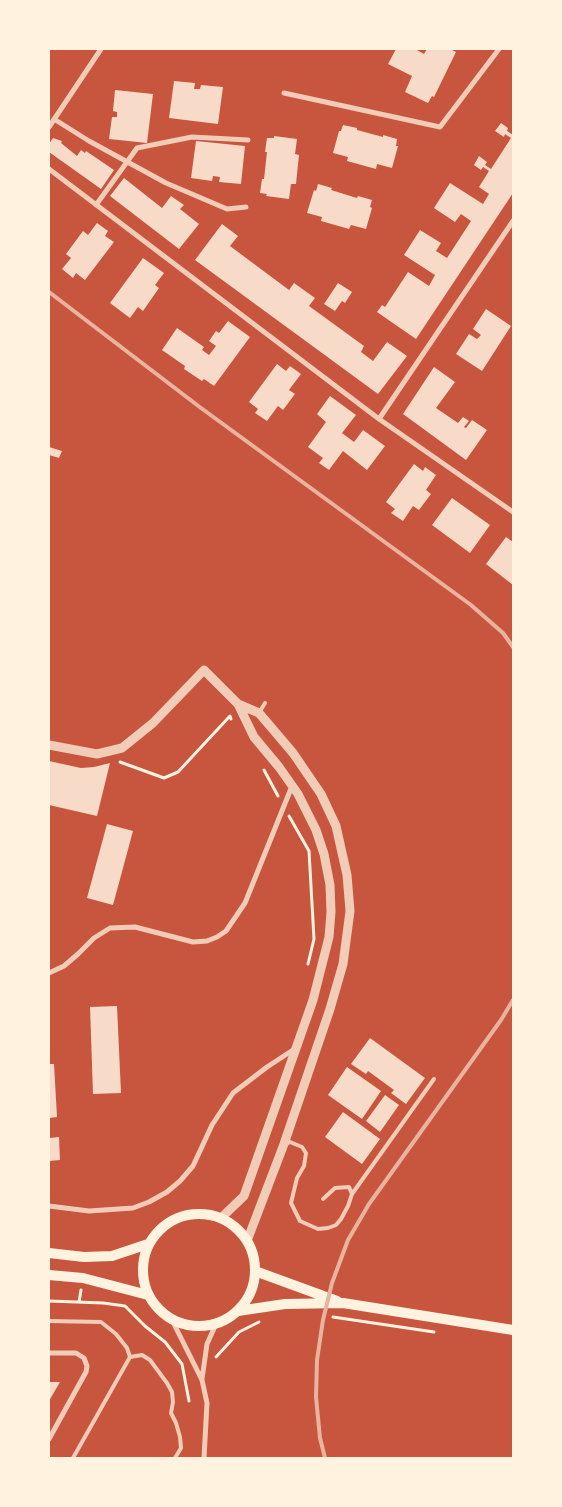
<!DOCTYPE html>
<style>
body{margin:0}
#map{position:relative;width:562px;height:1507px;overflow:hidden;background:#c8553d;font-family:"Noto Sans",sans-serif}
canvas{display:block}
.frame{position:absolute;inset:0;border:50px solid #fff3e0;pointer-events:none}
</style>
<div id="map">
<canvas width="562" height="1507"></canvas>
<div class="frame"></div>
</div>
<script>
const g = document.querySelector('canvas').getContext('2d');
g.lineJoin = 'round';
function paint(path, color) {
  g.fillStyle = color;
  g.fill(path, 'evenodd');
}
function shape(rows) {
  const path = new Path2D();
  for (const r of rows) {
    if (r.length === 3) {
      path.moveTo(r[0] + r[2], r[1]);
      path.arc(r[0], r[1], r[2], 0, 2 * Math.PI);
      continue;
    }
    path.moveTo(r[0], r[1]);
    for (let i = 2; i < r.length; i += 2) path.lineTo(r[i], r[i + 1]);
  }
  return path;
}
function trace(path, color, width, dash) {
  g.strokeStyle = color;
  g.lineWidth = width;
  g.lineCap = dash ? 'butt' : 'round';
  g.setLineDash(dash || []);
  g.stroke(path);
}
const building = shape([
 [396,49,415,49,424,54,427,49,453,49,452,50,456,52,434,97,432,96,428,103,405,92,412,76,388,64],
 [174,81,195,83,194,89,200,89,201,85,223,87,218,124,169,118],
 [115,90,153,94,147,143,109,139,112,117,117,117,117,112,113,111],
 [501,123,508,128,507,131,513,135,513,193,416,339,377,312,382,305,385,307,408,272,429,286,435,275,404,255,420,230,441,243,436,251,447,258,471,221,461,214,455,222,434,208,450,183,483,204,489,194,479,187,489,171,483,167,481,170,474,165,479,156,487,162,485,165,491,169,511,138,505,134,504,137,495,131],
 [343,125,357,128,357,130,383,137,383,135,397,139,396,146,398,146,392,168,377,164,376,169,347,161,348,157,333,153,339,131,341,131],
 [274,136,297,139,295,154,299,155,296,184,291,184,289,199,266,196,267,194,260,193,262,179,264,179,267,152,265,152,267,138,274,138],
 [53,138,62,141,61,143,77,156,81,150,85,153,86,151,114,170,101,189,49,152,49,144],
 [196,141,245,146,241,184,219,182,220,177,213,176,212,181,191,178],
 [124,178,162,208,171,196,184,205,180,209,199,224,179,249,110,196],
 [318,184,332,188,331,190,357,198,358,196,372,200,370,207,372,208,366,229,351,225,349,229,321,221,322,217,307,213,314,190,316,191],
 [97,223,108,231,105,236,114,242,85,280,76,273,73,278,62,269,71,258,66,254,83,231,88,235],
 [222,224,238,236,230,246,289,290,294,283,315,298,309,306,364,346,361,352,373,361,387,342,407,356,378,394,195,260],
 [143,258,164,273,155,285,159,288,143,311,138,307,130,318,110,303],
 [338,283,352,292,345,303,342,301,335,311,324,304],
 [486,309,511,326,482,371,456,354,469,334,477,339,481,335,473,329],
 [228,321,250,337,214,386,204,379,202,381,184,369,185,366,162,350,177,328,204,347,202,350,209,355,216,346,209,341,216,331,219,333],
 [277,364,286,371,290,366,301,374,289,390,295,394,283,410,278,406,267,421,255,413,258,409,249,402],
 [434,367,455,382,436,408,458,423,463,417,469,421,464,427,466,428,472,420,487,430,466,460,403,414],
 [330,396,356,415,342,433,354,442,363,430,385,446,367,470,343,451,329,470,319,463,323,458,308,447,326,422,317,414],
 [49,447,62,451,59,458,49,455],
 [414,464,423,471,425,467,436,475,426,490,431,494,419,510,413,506,403,521,391,513,395,509,386,502],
 [452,498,490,525,470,553,432,525],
 [506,537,513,542,513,585,486,564],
 [49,761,81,768,94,767,110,763,97,816,49,805],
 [107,824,133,831,113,905,87,898],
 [117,1006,121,1093,93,1094,90,1007],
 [370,1038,425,1078,406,1104,391,1093,394,1090,368,1071,366,1074,351,1064],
 [49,1064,54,1064,57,1117,49,1118],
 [347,1067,381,1091,362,1119,328,1095],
 [385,1095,399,1105,380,1132,366,1121],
 [343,1112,380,1139,362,1164,325,1137],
 [59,1137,60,1160,49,1161,49,1138],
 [49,1382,60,1382,49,1401]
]);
const path = shape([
 [120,762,164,778,178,772,230,716,231,719],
 [264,770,278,796],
 [289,816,309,851,314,939,308,964],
 [49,1301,103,1303,125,1306,145,1326,165,1342,182,1364,189,1401],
 [79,1302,81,1290],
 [333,1317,434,1332],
 [216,1357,239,1332,259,1322]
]);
const service = shape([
 [259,713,265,703],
 [286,1144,290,1142,302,1147,306,1153,304,1166,297,1178,291,1203,300,1221,318,1229,328,1228,336,1225,341,1219,348,1206,352,1194,349,1187,335,1188,323,1199],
 [352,1194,434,1079],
 [49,1321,101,1322,116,1334,127,1348,130,1357,73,1458],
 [130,1357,142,1355,150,1360,167,1383,172,1392,173,1402,171,1413,176,1423,180,1437,181,1448,175,1458]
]);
const minor = shape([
 [284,93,440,127,499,49],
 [54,119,89,141,166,183,227,209,246,207],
 [49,127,101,49],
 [49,169,379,419,513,512],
 [96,205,137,148,192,137,248,140],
 [379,419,513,221],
 [49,973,64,966,78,954,94,938,110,928,135,927,193,942,207,941,217,937,226,931,245,903,292,786],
 [49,1206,89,1211,133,1208,149,1202,167,1192,180,1181,193,1166,212,1125,233,1093,267,1067,296,1048],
 [172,1320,202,1380,207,1403,204,1458],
 [49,1353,76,1353,84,1358,87,1366,86,1372,49,1439],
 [202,1379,207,1344,216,1324]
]);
const tertiary = shape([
 [49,745,97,754,122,748,153,723,204,670,238,704,259,713,293,753,321,794,336,826,347,875,350,911,343,964,330,1009,284,1144,247,1241],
 [221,1218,244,1196,313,1000,329,937,331,912,330,885,324,854,316,830,298,794,279,767,254,737,238,704]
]);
const secondary = shape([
 [199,1270,56],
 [49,1253,84,1257,112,1256,148,1244],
 [255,1271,337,1301],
 [49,1275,83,1278,148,1295],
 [238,1311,285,1304,343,1303,513,1330]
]);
const rail = shape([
 [49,292,201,408,471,605,503,633,513,647],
 [325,1458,320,1438,316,1397,317,1360,323,1320,332,1283,348,1240,369,1204,501,1020,513,1000]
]);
paint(building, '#f7dbc8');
trace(path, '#fff3e0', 3);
trace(service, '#f1ccb7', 4);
trace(minor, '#f1ccb7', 5);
trace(tertiary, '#f1ccb7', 9);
trace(secondary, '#fff3e0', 10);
trace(rail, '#e9b49f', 4);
</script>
